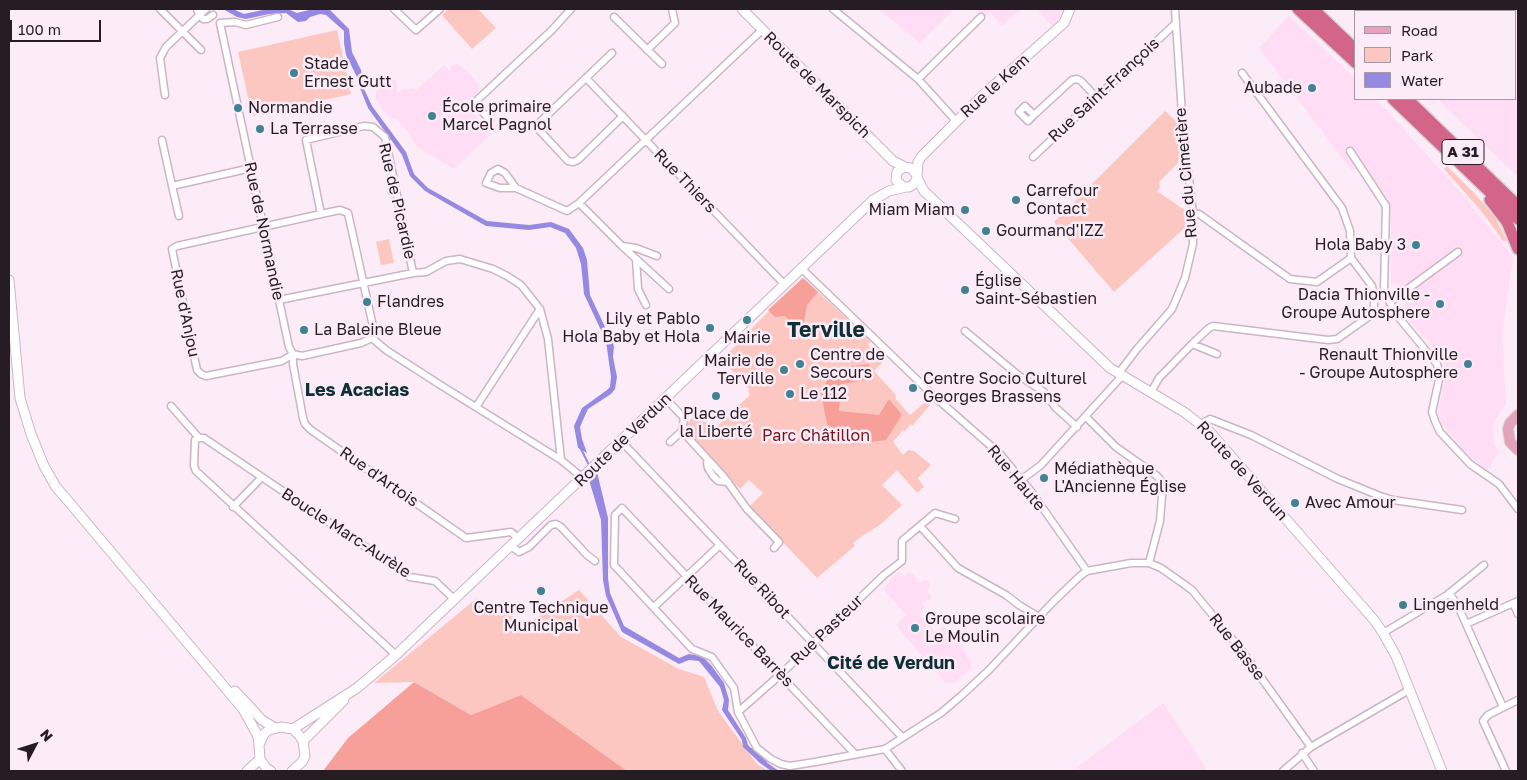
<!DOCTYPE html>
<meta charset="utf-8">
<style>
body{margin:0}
#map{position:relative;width:1527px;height:780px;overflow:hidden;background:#fcecf7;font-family:"Golos Text",sans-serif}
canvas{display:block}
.frame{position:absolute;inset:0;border:10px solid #261d24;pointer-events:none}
.legend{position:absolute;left:1354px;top:10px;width:162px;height:90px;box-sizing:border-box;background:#fcecf7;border:1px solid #a699a3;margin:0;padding:6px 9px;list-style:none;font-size:15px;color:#261d24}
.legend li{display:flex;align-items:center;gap:10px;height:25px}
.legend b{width:25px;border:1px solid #a699a3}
.north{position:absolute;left:10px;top:720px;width:50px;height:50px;-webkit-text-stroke:4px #fcecf7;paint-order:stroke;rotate:50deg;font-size:14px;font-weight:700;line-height:20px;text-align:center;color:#261d24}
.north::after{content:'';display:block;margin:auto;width:18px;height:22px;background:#261d24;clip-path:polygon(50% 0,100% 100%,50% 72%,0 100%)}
.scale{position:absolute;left:10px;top:20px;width:91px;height:22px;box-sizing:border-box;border:2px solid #261d24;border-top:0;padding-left:6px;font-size:15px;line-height:18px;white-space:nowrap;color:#261d24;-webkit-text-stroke:4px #fcecf7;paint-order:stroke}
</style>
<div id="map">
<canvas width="1527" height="780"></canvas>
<div class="frame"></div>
<ul class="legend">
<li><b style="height:6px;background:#e5a3b9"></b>Road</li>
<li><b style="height:14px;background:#fdc7c1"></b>Park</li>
<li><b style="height:14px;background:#9589e1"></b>Water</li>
</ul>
<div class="north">N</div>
<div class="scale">100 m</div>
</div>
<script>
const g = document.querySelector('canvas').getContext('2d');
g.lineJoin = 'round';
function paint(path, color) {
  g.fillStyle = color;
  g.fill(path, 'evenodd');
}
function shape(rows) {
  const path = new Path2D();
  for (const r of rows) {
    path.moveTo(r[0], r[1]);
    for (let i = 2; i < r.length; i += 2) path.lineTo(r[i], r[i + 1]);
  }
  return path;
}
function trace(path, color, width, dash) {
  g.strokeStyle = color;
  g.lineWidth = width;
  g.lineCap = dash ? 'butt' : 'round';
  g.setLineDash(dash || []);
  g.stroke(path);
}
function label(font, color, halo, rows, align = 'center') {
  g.font = font + ' "Golos Text",sans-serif';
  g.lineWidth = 5;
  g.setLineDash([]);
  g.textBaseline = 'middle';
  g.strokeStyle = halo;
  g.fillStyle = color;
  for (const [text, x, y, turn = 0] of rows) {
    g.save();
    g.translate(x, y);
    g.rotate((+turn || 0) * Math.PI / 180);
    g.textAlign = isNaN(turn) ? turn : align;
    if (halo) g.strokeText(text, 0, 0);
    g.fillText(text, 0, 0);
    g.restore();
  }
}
const built = shape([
 [878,9,954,9,920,43],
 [975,9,1021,9,1002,26,990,12,984,18],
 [1037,9,1069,9,1066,14,1052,26],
 [1380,9,1518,9,1518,177,1437,99,1516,99,1516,11,1382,11],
 [1289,16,1356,79,1356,99,1376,99,1457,188,1513,257,1502,333,1506,404,1497,417,1493,428,1494,445,1499,452,1487,470,1468,455,1440,422,1438,411,1446,372,1443,363,1429,342,1410,322,1405,313,1405,295,1401,287,1391,282,1391,211,1388,200,1364,165,1352,171,1259,48],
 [455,63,464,68,478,83,479,91,471,102,470,110,492,133,454,169,416,146,408,132,398,121,390,117,383,110,376,99,376,94,383,78,396,80,397,92,401,92,401,90,414,88,416,90,431,77,432,78,432,76,437,71,439,72,438,70,444,65,449,71,451,69,450,67],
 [899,571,904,577,910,572,917,578,917,580,919,583,924,580,929,581,930,586,927,591,932,597,923,604,925,607,919,613,936,633,943,626,968,654,966,656,972,663,970,665,972,667,953,684,952,682,950,683,947,681,945,683,896,625,906,615,883,589],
 [1163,703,1208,771,1072,771]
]);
const green = shape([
 [448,9,478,9,496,28,472,49,442,15],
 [337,30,351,94,252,116,238,52],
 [1165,111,1180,125,1179,146,1181,153,1177,164,1159,182,1160,188,1157,191,1186,211,1189,224,1114,292,1054,222],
 [1447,166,1475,194,1495,217,1507,241,1503,241,1482,212,1444,169],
 [389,239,394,263,381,265,376,242],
 [803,278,871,341,868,345,884,361,874,371,896,395,895,398,910,415,929,399,932,403,912,426,911,424,905,431,903,430,893,442,903,455,908,450,914,451,931,465,918,478,924,487,917,493,897,470,882,485,902,505,881,524,861,537,853,543,855,546,817,578,749,507,763,493,749,480,740,489,689,437,686,426,696,412,713,430,750,395,748,391,749,389,722,360,757,323],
 [579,590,621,637,679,669,704,677,718,711,757,764,769,771,627,771,521,695,471,715,414,682,374,683,477,598,527,624]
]);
const forest = shape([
 [803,278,818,292,807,305,802,333,785,316,775,317,768,310],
 [869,364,872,379,841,384,839,411,879,415,889,399,902,415,886,440,854,444,827,424,821,393,833,369],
 [414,682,471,715,521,695,627,771,323,771,348,738]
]);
const water = shape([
 [223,9,233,9,244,14,267,9,288,9,297,13,313,9,329,9,349,29,352,52,361,70,364,89,372,106,406,152,414,174,428,188,487,221,529,225,551,222,569,229,583,248,587,260,590,295,614,346,613,357,617,377,615,389,611,394,588,409,583,420,580,427,582,439,587,453,578,448,574,426,582,408,607,390,610,387,611,377,606,341,584,294,581,264,576,248,565,233,550,227,529,230,486,226,425,191,410,176,402,155,368,108,358,83,359,81,346,55,344,43,344,31,326,15,320,14,310,17,306,21,298,22,286,13,269,14,246,19,237,17],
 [597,472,608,518,608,578,610,593,624,626,679,658,689,654,702,656,711,665,724,683,729,700,728,710,746,738,748,745,763,760,779,771,771,771,760,763,743,747,742,740,722,710,724,700,720,687,699,661,689,660,679,664,622,632,606,596,603,580,601,520,589,480]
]);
const stream = shape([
 [581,449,590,467],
 [751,749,766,762]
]);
const street = shape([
 [160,9,201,50],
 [197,9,199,15,203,19,207,19,213,15],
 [394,9,416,30,440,9],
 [833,9,918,79,956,121],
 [614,17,662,64],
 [220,23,289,347,293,354],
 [220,23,235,22,246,25,278,17],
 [647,50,675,23,672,9],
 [612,53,541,121,539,126,540,131,568,161,573,162,578,160,623,116],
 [586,78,784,284],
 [918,79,981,17],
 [165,95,160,58,166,47,206,9],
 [1034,115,1025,106,1019,112,1028,121,1034,115,1072,80,1077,79,1081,81,1096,97],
 [490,120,474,103,552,30,571,9],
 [162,140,172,186,251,168],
 [1350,151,1386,206,1384,290,1395,313,1437,364,1440,375,1432,412,1435,421,1440,432,1470,464,1499,484,1518,509],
 [1033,157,1176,23],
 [172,186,179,216],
 [516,188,505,173,498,169,491,173,486,183,500,188,516,188,567,211,579,203,762,30],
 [579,203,622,246,669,289],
 [321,214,306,140,364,126,373,127,385,137,413,273],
 [1193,214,1199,214,1290,279,1317,282,1351,258,1350,231,1342,208,1242,73],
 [622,246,636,248,657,256],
 [636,259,638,289,646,305],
 [801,268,935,397,1000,454,1030,490,1087,571],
 [998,280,1008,270],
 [279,300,413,273,426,272,446,261,460,259,493,269,507,276,521,285,540,309,548,339,561,460],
 [1390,302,1458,252],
 [965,331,1018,375,1044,392,1056,408,1077,427],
 [372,338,386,350,442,386,561,460,583,478],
 [1192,344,1217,354],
 [293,354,282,361,206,376,201,374,197,370,172,249,177,246,321,214,340,210,348,213,374,331,372,338],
 [293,354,293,364,303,418,305,424,311,430,466,538,511,532,519,539],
 [293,354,302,356,361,343,372,338],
 [1118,374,1137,349,1172,309,1185,278,1193,244,1193,214,1182,114,1175,9],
 [1151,392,1159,378,1192,344,1209,328,1213,326,1328,340,1337,339,1371,315,1374,308,1374,296,1372,286,1351,258],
 [666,399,684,418,682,431],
 [171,406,199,438],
 [476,407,540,309],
 [1086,417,1116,447,1157,476,1163,483,1160,521,1149,563],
 [1202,424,1210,419,1251,435,1338,479,1380,496,1393,500,1462,510],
 [621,441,902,737],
 [670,442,682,431,724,477,747,509,779,542,774,548],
 [708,460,707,463,708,468,713,476,718,481,728,482],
 [1021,480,1041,465,1122,376],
 [233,507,262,477],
 [920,526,958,568,1006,595,1019,605,1039,617],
 [511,546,519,552,529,547,551,525,556,524,561,527,587,555,595,561],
 [1449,593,1458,606,1503,707],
 [1513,603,1518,614],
 [654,607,720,545],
 [1466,624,1518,601],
 [1383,633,1447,595,1484,565],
 [396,655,196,471,194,466,195,440,199,438,204,438,410,577,435,581,455,600],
 [738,712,780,675,884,575,902,561,902,541,935,513,955,519],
 [885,749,902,771],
 [1302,753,1314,771],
 [855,754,622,508,615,515,614,565,692,649,712,657,734,688,738,712,757,748,771,759,781,764,790,766,815,762,885,749,941,713,961,696,989,670,1053,602,1080,576,1087,571,1131,563,1149,563,1161,568,1192,590,1242,651,1311,747],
 [1283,771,1311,747,1409,690],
 [1506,771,1483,721,1488,715,1518,700]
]);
const secondary = shape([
 [742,9,893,161,905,167],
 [916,174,911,168,903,167,897,172,896,180,903,187,909,187,914,184,917,178,918,162,921,157,984,94,1064,23,1070,9],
 [917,178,924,191,1110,368,1184,412,1210,432,1375,621,1383,633,1396,656,1442,771],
 [9,280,20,398,31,434,44,466,56,487,69,502,243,709,258,736,259,745],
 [235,691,262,720,275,728],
 [293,729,357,688,396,655,873,200,889,191,906,187],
 [303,741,344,700],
 [247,771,260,759],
 [271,771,266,768,260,759,259,745,264,734,269,730,281,727,293,729,299,735,303,741,305,756,302,762,292,771]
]);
const primary = shape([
 [1518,415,1510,423,1508,429,1510,442,1518,450]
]);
const highway = shape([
 [1298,9,1356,63],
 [1313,9,1356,50],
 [1393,99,1518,219],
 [1407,99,1518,206],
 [1490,200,1507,222,1518,249]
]);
const markers = [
 [294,73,5,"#408294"],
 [1312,88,5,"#408294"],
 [238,108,5,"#408294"],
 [432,116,5,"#408294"],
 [260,129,5,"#408294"],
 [1016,200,5,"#408294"],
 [965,210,5,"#408294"],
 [986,231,5,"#408294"],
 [1416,245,5,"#408294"],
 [965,290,5,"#408294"],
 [367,302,5,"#408294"],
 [1440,304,5,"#408294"],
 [747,320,5,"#408294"],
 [710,328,5,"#408294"],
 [304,330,5,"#408294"],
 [800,364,5,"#408294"],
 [1468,364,5,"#408294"],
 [784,370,5,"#408294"],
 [913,388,5,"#408294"],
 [790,394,5,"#408294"],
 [716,396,5,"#408294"],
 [1044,478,5,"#408294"],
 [1295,503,5,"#408294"],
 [541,591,5,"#408294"],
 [1403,605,5,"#408294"],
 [915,628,5,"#408294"]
];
const shields = [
 [1463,152,42]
];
const shieldNames = [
 ["A 31",1463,152]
];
const poiNames = [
 ["Stade",304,64],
 ["Ernest Gutt",304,82],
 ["Aubade",1302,88,"right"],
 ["École primaire",442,107],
 ["Marcel Pagnol",442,125],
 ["Normandie",248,108],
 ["La Terrasse",270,129],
 ["Carrefour",1026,191],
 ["Contact",1026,209],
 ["Miam Miam",955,210,"right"],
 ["Gourmand'IZZ",996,231],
 ["Hola Baby 3",1406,245,"right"],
 ["Église",975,281],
 ["Saint-Sébastien",975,299],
 ["Dacia Thionville -",1430,295,"right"],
 ["Groupe Autosphere",1430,313,"right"],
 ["Flandres",377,302],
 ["Lily et Pablo",700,319,"right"],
 ["Hola Baby et Hola",700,337,"right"],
 ["La Baleine Bleue",314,330],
 ["Mairie",747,338,"center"],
 ["Centre de",810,355],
 ["Secours",810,373],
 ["Renault Thionville",1458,355,"right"],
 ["- Groupe Autosphere",1458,373,"right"],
 ["Mairie de",774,361,"right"],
 ["Terville",774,379,"right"],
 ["Centre Socio Culturel",923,379],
 ["Georges Brassens",923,397],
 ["Le 112",800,394],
 ["Place de",716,414,"center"],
 ["la Liberté",716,432,"center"],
 ["Médiathèque",1054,469],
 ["L'Ancienne Église",1054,487],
 ["Avec Amour",1305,503],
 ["Lingenheld",1413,605],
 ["Centre Technique",541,608,"center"],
 ["Municipal",541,626,"center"],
 ["Groupe scolaire",925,619],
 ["Le Moulin",925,637]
];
const streetNames = [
 ["Route de Marspich",817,85,45],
 ["Rue le Kem",995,86,-42],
 ["Rue Saint-François",1104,90,-43],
 ["Rue du Cimetière",1186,173,-95],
 ["Rue Thiers",685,181,46],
 ["Rue de Picardie",397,201,77],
 ["Rue de Normandie",264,231,78],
 ["Rue d'Anjou",185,313,78],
 ["Route de Verdun",623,440,-44],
 ["Route de Verdun",1242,471,48],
 ["Rue d'Artois",379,477,35],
 ["Rue Haute",1016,478,50],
 ["Boucle Marc-Aurèle",346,533,33],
 ["Rue Ribot",762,589,47],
 ["Rue Pasteur",827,630,-44],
 ["Rue Maurice Barrès",739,631,46],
 ["Rue Basse",1237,647,52]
];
const parkNames = [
 ["Parc Châtillon",816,436]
];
const neighbourhoodNames = [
 ["Les Acacias",357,390],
 ["Cité de Verdun",891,663]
];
const districtNames = [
 ["Terville",826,330]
];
paint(built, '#ffdef5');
paint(green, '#fdc7c1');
paint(forest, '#f6a099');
paint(water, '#9589e1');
trace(stream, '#9589e1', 2);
trace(street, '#ccb4c5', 9);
trace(secondary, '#ccb4c5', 11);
trace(primary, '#d4d2d3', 12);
trace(highway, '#d4d2d3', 14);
trace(street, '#fff', 6);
trace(secondary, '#fff', 9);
trace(primary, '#e5a3b9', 10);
trace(highway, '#d3658a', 11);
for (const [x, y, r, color] of markers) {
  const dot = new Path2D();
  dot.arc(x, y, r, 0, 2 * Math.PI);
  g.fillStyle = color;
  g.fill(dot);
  trace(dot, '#fcecf7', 2);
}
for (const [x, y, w] of shields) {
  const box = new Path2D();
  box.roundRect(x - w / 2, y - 12.5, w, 25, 4);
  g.fillStyle = '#fcecf7';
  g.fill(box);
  trace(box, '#261d24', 1);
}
label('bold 15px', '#261d24', null, shieldNames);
label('16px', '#261d24', '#fcecf7', poiNames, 'left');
label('16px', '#261d24', '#fcecf7', streetNames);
label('16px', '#721519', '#fcecf7', parkNames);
label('bold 18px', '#0f2f37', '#fcecf7', neighbourhoodNames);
label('bold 21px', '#0f2f37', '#fcecf7', districtNames);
</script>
